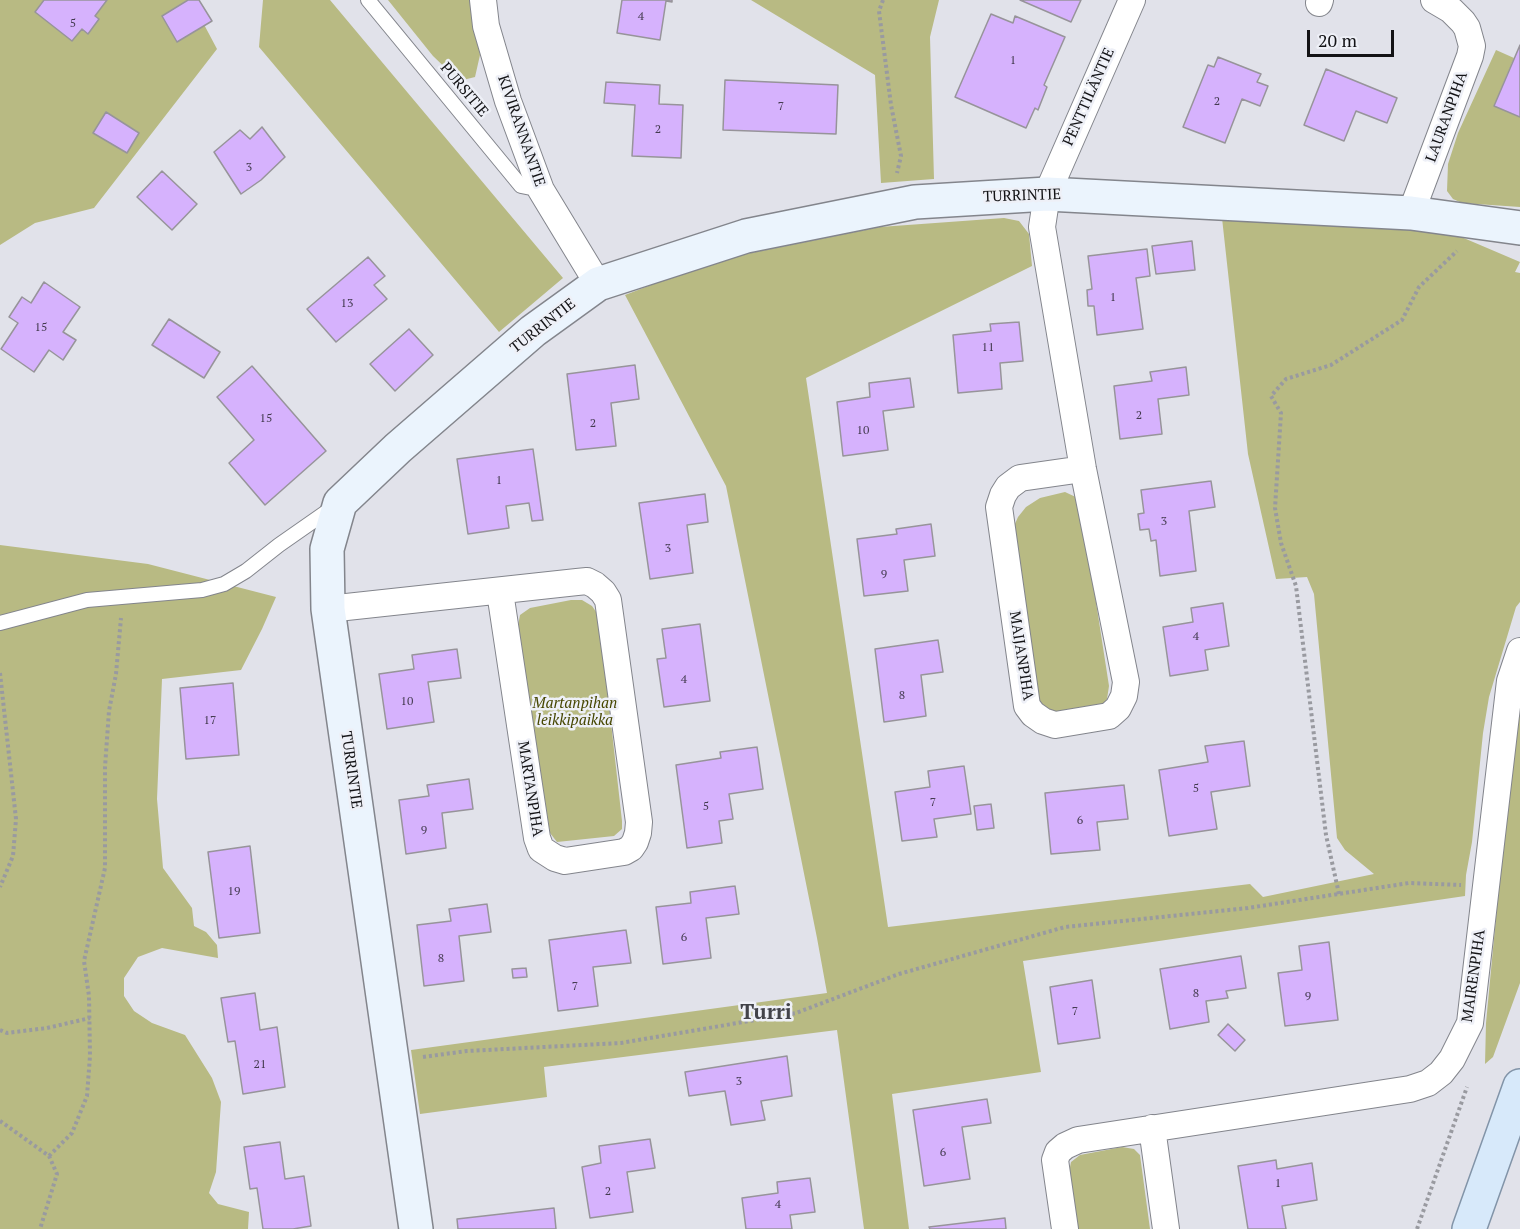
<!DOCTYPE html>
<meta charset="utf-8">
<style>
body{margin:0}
#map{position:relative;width:1520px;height:1229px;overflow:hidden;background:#e1e2ea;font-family:"PT Serif",serif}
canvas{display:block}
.scale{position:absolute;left:1307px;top:30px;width:87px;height:27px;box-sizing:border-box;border:3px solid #131316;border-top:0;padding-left:8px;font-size:18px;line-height:21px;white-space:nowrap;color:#131316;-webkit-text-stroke:4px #eef0f7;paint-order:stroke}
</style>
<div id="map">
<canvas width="1520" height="1229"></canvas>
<div class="scale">20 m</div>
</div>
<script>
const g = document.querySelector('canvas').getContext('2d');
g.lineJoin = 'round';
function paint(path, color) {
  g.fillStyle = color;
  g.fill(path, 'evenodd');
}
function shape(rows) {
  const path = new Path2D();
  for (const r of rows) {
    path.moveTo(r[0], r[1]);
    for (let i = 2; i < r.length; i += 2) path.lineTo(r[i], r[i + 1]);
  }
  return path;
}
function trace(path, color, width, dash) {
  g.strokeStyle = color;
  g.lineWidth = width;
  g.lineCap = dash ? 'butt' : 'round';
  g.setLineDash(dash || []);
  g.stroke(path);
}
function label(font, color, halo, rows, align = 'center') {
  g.font = font + ' "PT Serif",serif';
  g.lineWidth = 5;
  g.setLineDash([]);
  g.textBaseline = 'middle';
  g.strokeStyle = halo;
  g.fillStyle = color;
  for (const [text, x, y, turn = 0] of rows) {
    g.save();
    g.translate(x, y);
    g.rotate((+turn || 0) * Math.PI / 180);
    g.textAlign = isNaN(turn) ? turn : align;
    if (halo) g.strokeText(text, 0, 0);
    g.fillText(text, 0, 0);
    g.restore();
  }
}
const green = shape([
 [0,0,191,0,217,49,94,208,35,223,0,245],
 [263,0,330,0,563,278,499,332,259,47],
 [388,0,473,0,480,55,475,77,459,81,433,56],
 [751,0,939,0,930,37,934,179,881,183,875,75],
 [1496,50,1514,58,1494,106,1520,117,1520,207,1462,203,1453,199,1447,191,1448,164,1458,133],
 [1004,218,1019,221,1029,234,1032,266,806,378,888,927,1250,884,1263,897,1374,874,1345,850,1337,838,1314,594,1307,577,1276,579,1248,454,1222,218,1333,220,1459,236,1520,262,1515,272,1520,273,1520,602,1516,607,1489,697,1483,733,1472,842,1466,875,1465,896,1023,961,1041,1072,892,1094,909,1229,864,1229,837,1030,544,1067,547,1097,420,1114,411,1050,827,993,817,938,726,486,625,295,716,260,880,227],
 [1065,492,1080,499,1109,686,1107,699,1101,708,1055,715,1046,711,1040,703,1014,526,1018,517,1026,507,1040,498],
 [0,545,148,564,276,597,262,629,241,670,162,679,157,799,163,868,192,908,194,926,206,932,217,945,218,958,162,948,138,957,124,978,124,996,134,1011,152,1023,185,1035,212,1078,221,1102,216,1172,209,1193,218,1204,249,1212,248,1229,0,1229],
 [571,600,582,600,592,606,599,616,622,821,622,829,614,836,557,842,550,833,518,626,520,615,530,608],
 [1520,710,1520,983,1493,1057,1485,1064,1486,1023,1513,737],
 [1122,1147,1134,1149,1140,1155,1150,1229,1074,1229,1069,1172,1071,1162,1080,1155]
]);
const building = shape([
 [44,0,107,0,95,16,99,19,88,34,82,29,72,41,35,12,44,0],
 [188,0,199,0,212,21,177,42,162,16,188,0],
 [622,0,672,0,672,2,666,1,660,40,617,33,622,0],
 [1020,0,1081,0,1071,22,1020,0],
 [991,14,1013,23,1015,16,1065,37,1044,85,1047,87,1038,110,1035,108,1026,128,955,97,991,14],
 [1520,45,1520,117,1494,106,1520,45],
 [1218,57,1261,74,1257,82,1268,86,1260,106,1242,99,1225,143,1183,127,1208,65,1214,67,1218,57],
 [1326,69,1397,98,1387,123,1356,111,1344,141,1304,125,1326,69],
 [725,80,838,85,836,134,723,130,725,80],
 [606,82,660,85,659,104,683,105,681,158,632,156,635,105,604,103,606,82],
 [106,112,139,133,127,153,93,133,106,112],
 [262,127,285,157,261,180,241,194,214,152,240,130,250,139,262,127],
 [162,171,197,204,172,230,137,197,162,171],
 [1192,241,1195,270,1156,274,1152,246,1192,241],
 [1147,249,1150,276,1136,278,1143,329,1097,335,1094,306,1088,306,1087,290,1092,289,1088,256,1147,249],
 [368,257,385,276,374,285,387,299,336,342,307,309,368,257],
 [44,282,80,307,63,332,76,340,63,360,49,350,34,372,1,349,18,323,9,317,22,297,31,303,44,282],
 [169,319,220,352,204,378,152,345,169,319],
 [1019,322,1023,361,1000,363,1002,389,958,393,953,335,991,331,990,324,1019,322],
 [409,329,433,355,395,391,370,364,409,329],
 [635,365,639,399,611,403,616,446,576,450,567,374,635,365],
 [252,366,326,451,265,505,229,463,254,440,217,397,252,366],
 [1186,367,1189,395,1158,399,1162,434,1120,439,1114,386,1152,381,1150,372,1186,367],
 [910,378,914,407,883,411,888,450,843,456,837,402,870,397,869,383,910,378],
 [533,449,543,520,532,521,529,503,506,506,509,528,468,534,457,459,533,449],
 [1211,481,1215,507,1189,511,1196,571,1160,576,1156,540,1151,541,1149,529,1140,530,1138,514,1144,513,1141,490,1211,481],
 [705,494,708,522,687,525,693,573,650,579,639,503,705,494],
 [931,524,935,556,904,560,908,591,864,596,857,539,897,534,896,529,931,524],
 [1223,603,1229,646,1205,650,1208,670,1170,676,1163,627,1193,622,1191,608,1223,603],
 [700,624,710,701,664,707,657,659,666,658,662,629,700,624],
 [938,640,943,672,921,675,926,716,884,722,875,649,938,640],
 [457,649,461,678,428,682,434,722,387,729,379,674,414,669,412,655,457,649],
 [233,683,239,755,186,759,180,688,233,683],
 [1244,741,1250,786,1211,792,1217,829,1169,836,1159,770,1208,762,1205,746,1244,741],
 [757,747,763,789,729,794,733,819,719,821,722,843,687,848,676,765,721,758,720,752,757,747],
 [964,766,971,814,934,819,937,837,902,841,895,792,930,787,928,771,964,766],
 [469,779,473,809,442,813,446,848,406,854,399,800,429,796,427,785,469,779],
 [1124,785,1128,819,1097,822,1100,850,1051,854,1045,793,1124,785],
 [991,804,994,828,977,830,974,806,991,804],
 [250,846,260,933,219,938,208,852,250,846],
 [735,886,739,914,706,918,711,958,663,964,656,907,691,903,690,892,735,886],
 [487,904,491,932,459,936,464,981,424,986,417,925,451,921,449,909,487,904],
 [626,930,631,963,593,967,598,1006,558,1011,549,940,626,930],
 [1329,942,1338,1020,1285,1026,1278,973,1302,970,1299,946,1329,942],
 [1241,956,1246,988,1226,991,1228,998,1206,1001,1209,1022,1170,1029,1160,969,1241,956],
 [526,968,527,977,513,978,512,969,526,968],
 [1092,980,1100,1038,1058,1044,1050,987,1092,980],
 [255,993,260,1030,277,1027,285,1087,243,1094,235,1041,228,1042,221,998,255,993],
 [1228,1024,1245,1040,1235,1051,1218,1035,1228,1024],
 [787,1056,792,1096,761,1101,765,1120,731,1125,725,1091,689,1096,685,1072,787,1056],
 [987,1099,991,1123,962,1127,970,1179,924,1186,913,1110,987,1099],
 [650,1139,655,1168,627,1172,633,1212,590,1218,582,1167,601,1163,599,1146,650,1139],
 [280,1142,285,1179,304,1176,311,1226,293,1229,263,1229,257,1188,250,1189,244,1147,280,1142],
 [1276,1160,1277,1169,1312,1163,1317,1200,1282,1206,1286,1229,1248,1229,1238,1166,1276,1160],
 [810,1178,815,1212,790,1215,792,1229,746,1229,742,1198,778,1193,777,1182,810,1178],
 [554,1208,556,1229,458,1229,457,1219,554,1208],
 [1005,1218,1006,1229,930,1229,929,1227,1005,1218]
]);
const path = shape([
 [883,0,879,11,891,105,901,156,897,173],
 [0,673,16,819,13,856,0,887],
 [1339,894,1326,835,1296,586,1281,543,1275,508,1281,413,1271,396,1286,379,1331,365,1402,320,1419,287,1457,251],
 [0,1030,7,1033,47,1028,90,1018],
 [423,1057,467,1051,621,1043,796,1013,899,974,1065,927,1248,908,1409,883,1461,885],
 [0,1121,49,1156,57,1174,40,1229],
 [49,1156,72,1133,87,1096,90,1056,89,996,84,961,105,868,105,767,109,711,116,674,121,618],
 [1417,1229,1467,1087]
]);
const lane = shape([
 [368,0,521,186,541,190],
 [0,623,87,600,202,590,224,584,246,571,279,545,332,508]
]);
const street = shape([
 [483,0,486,26,508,101,541,190,598,284],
 [1319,3,1320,0],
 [1411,213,1470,56,1472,46,1467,28,1463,22,1451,10,1434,0],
 [1083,469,1020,478,1008,487,1003,495,999,507,1027,706,1033,714,1043,721,1055,725,1109,716,1118,708,1124,696,1126,682,1083,469,1042,227,1047,194,1132,0],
 [328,609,577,582,587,581,595,585,603,592,608,600,639,822,638,833,635,842,631,848,624,852,565,861,555,858,541,849,537,838,500,592],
 [1152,1128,1166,1229],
 [1065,1229,1055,1160,1058,1152,1065,1146,1078,1140,1410,1089,1428,1083,1441,1073,1452,1059,1470,1023,1510,681,1520,651]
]);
const secondary = shape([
 [416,1229,328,609,327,549,340,503,398,448,533,331,598,284,746,236,915,202,1047,194,1411,213,1520,228]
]);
const primary = shape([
 [1469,1229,1520,1086]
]);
const numberNames = [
 ["4",641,17],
 ["5",73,24],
 ["1",1013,61],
 ["2",1217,102],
 ["7",781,107],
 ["2",658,130],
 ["3",249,168],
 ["1",1113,298],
 ["13",347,304],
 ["15",41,328],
 ["11",988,348],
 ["2",1139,416],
 ["15",266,419],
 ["2",593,424],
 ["10",863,431],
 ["1",499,481],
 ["3",1164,522],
 ["3",668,549],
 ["9",884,575],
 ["4",1196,637],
 ["4",684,680],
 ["8",902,696],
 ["10",407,702],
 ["17",210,721],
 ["5",1196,789],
 ["7",933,803],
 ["5",706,807],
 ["6",1080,821],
 ["9",424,831],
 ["19",234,892],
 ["6",684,938],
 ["8",441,959],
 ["7",575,987],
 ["8",1196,994],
 ["9",1308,997],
 ["7",1075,1012],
 ["21",260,1065],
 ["3",739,1082],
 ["6",943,1153],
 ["1",1278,1184],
 ["2",608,1192],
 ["4",778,1205]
];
const streetNames = [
 ["PURSITIE",464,90,50],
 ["PENTTILÄNTIE",1089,97,-66],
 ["LAURANPIHA",1447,117,-70],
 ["KIVIRANNANTIE",521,131,71],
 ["TURRINTIE",1022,196,-2],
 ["TURRINTIE",543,326,-38],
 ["MAIJANPIHA",1021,656,81],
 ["TURRINTIE",351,770,82],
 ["MARTANPIHA",530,789,81],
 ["MAIRENPIHA",1474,976,-82]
];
const parkNames = [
 ["Martanpihan",575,704],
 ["leikkipaikka",575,721]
];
const districtNames = [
 ["Turri",766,1013]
];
paint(green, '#b8ba83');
paint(building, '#d6b2fd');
trace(building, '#97949a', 1.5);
trace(lane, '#83858c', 16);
trace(street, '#83858c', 28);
trace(secondary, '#83858c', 36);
trace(primary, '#8294a8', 36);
trace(path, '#999aa0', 4, [3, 3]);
trace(lane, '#fff', 14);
trace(street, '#fff', 26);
trace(secondary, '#ebf4fd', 33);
trace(primary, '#d7e9fa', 33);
label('12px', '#443b50', null, numberNames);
label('15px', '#131316', '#eef0f7', streetNames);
label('italic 15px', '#464600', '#eef0f7', parkNames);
label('bold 21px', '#424349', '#eef0f7', districtNames);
</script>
